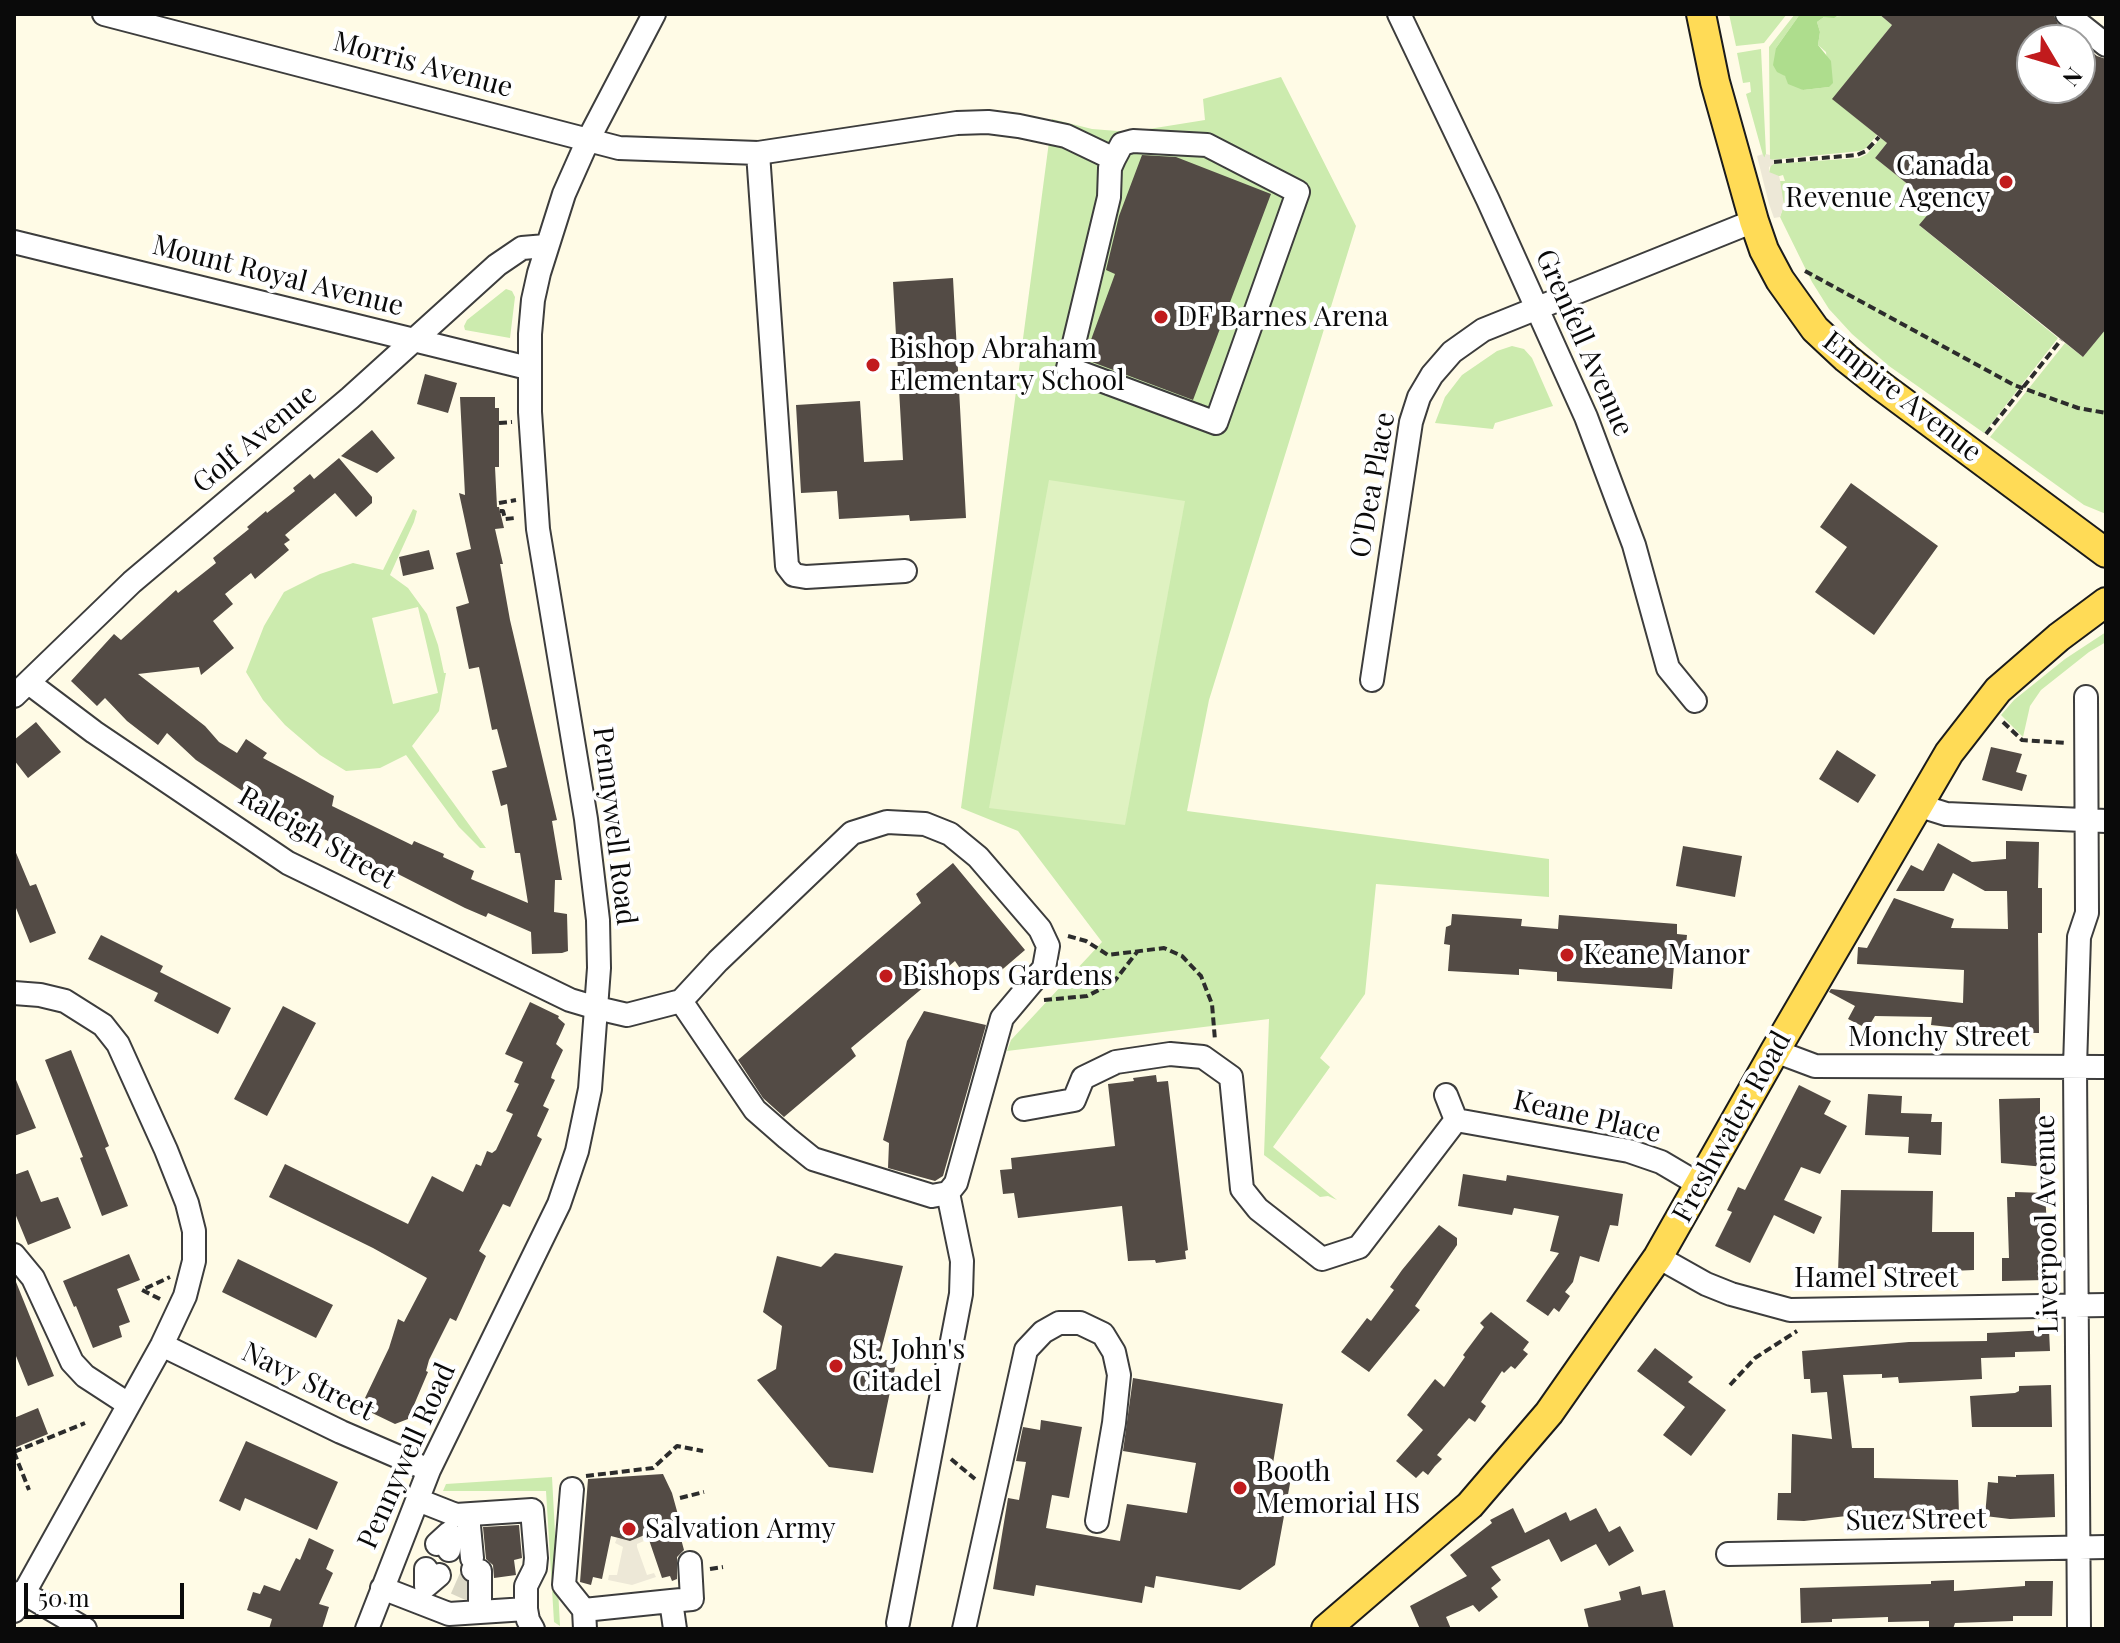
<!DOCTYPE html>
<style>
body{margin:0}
#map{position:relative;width:2120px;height:1643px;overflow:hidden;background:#fffbe6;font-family:"Playfair Display",serif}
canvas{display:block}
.frame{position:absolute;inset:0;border:16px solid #0a0a0a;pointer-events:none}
.north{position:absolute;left:2016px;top:24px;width:80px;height:80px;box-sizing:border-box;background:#fff;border:2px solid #9d9d9d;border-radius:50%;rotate:128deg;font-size:22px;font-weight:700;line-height:32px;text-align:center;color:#0a0a0a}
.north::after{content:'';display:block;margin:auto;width:28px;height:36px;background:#c11b1d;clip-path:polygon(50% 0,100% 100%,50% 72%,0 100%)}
.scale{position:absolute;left:24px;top:1583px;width:160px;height:36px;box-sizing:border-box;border:4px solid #0a0a0a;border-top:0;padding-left:10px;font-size:24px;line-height:28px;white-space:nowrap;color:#0a0a0a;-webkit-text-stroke:6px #fff;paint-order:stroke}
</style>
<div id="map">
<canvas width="2120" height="1643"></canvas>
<div class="frame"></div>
<div class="north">N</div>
<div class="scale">50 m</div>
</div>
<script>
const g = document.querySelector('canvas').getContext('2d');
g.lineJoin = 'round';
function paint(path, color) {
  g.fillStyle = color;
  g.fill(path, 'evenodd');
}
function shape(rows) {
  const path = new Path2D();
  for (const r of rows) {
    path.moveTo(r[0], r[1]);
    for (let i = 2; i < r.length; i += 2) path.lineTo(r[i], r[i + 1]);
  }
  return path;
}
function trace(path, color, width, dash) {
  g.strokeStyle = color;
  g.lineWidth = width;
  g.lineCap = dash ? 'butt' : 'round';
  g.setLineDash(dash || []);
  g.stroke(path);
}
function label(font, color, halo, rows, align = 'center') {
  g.font = font + ' "Playfair Display",serif';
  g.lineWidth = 8;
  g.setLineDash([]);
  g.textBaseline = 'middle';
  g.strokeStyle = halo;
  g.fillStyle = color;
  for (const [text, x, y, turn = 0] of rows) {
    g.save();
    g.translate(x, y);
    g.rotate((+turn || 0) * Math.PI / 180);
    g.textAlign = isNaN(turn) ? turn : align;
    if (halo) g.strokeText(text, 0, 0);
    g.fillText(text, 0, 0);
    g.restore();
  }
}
const green = shape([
 [1729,14,1787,14,1764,43,1736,46],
 [1795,14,1800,14,1776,48,1785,76,1803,90,1829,87,1826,52,1818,45,1820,32,1817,22,1824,17,1879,14,1892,25,1833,99,1877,135,1866,148,1860,151,1770,160,1769,47],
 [1761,49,1766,154,1764,159,1746,94,1751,92,1750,82,1743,83,1737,53],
 [1281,77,1356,226,1209,700,1187,811,1549,859,1549,897,1376,884,1365,994,1320,1058,1330,1067,1273,1147,1337,1200,1328,1196,1320,1197,1264,1155,1269,1019,1007,1051,1011,1040,1102,942,1018,831,961,808,1052,119,1092,129,1130,132,1205,120,1203,99],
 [1881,138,1887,143,1875,158,1935,206,1920,226,2058,338,1984,433,1889,366,1852,334,1829,309,1812,282,1780,217,1784,205,1778,181,1785,181,1783,175,1776,177,1769,173,1771,164,1859,158,1867,154],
 [506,289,512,291,515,297,510,338,465,330,464,326,467,320],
 [2104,331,2106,331,2106,514,2084,505,1990,437,2065,343,2083,357],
 [1512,346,1524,349,1532,358,1553,406,1495,423,1493,429,1435,423,1445,397,1462,375,1497,351],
 [413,509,417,511,414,522,390,575,408,588,427,614,438,645,444,673,446,673,439,711,412,746,486,848,480,848,459,827,406,755,380,768,346,771,320,755,285,725,263,700,246,672,264,626,284,592,320,574,353,563,383,570],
 [418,607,438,693,393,704,372,618],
 [2106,632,2106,642,2089,652,2041,690,2030,706,2023,737,2001,715,2014,700,2065,659],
 [552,1477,560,1626,554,1622,546,1491,443,1491,446,1484]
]);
const forest = shape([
 [1800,14,1840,14,1834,18,1824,17,1817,22,1820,32,1818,45,1831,61,1833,83,1829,87,1803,90,1788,84,1785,76,1777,72,1773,65,1776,48]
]);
const pitch = shape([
 [1049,480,1185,501,1125,825,989,808]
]);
const plaza = shape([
 [1763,154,1764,158,1766,154,1770,155,1770,159,1773,160,1774,164,1769,167,1769,172,1779,176,1780,180,1784,205,1780,217,1774,218,1769,204,1757,156],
 [642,1536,644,1541,637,1544,637,1547,647,1575,654,1573,656,1577,632,1585,608,1580,609,1575,617,1575,623,1547,615,1543,617,1538,630,1541]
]);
const building = shape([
 [1879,14,2053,14,2058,24,2077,40,2032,40,2032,88,2080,88,2080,42,2097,56,2106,59,2106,329,2083,357,1919,225,1935,206,1875,158,1887,143,1832,99,1892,25],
 [1142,155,1176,157,1271,194,1193,400,1084,359,1115,274,1106,270,1119,216],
 [953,278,966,518,910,521,909,515,839,519,837,491,801,493,796,405,860,401,864,462,903,460,893,282],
 [425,374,457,383,448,413,417,404],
 [460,397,495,397,495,408,499,408,499,467,495,467,497,507,499,507,504,528,495,529,503,564,500,564,510,620,557,820,552,821,562,880,555,880,554,912,567,914,568,951,562,953,532,954,531,932,488,913,486,917,465,908,394,872,383,868,377,872,375,865,248,800,250,796,196,760,167,733,158,745,127,721,105,698,97,706,71,681,114,634,121,640,176,590,178,593,216,563,213,558,249,529,247,527,266,511,267,513,295,491,293,488,310,474,314,479,339,458,372,497,372,503,356,517,335,493,285,535,290,540,284,544,289,550,255,579,251,573,225,594,233,604,213,621,234,648,201,675,199,667,138,674,205,726,219,742,237,753,246,739,267,753,263,758,334,796,332,806,412,845,414,841,444,854,443,857,474,871,471,879,528,903,520,853,515,853,507,804,501,806,492,771,507,767,497,729,492,730,479,667,469,669,456,607,469,603,456,553,471,549,459,493,465,495],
 [372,430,395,458,377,473,341,456],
 [1851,483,1938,546,1874,635,1815,592,1847,547,1820,527],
 [429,550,434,569,403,576,399,557],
 [36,722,61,752,28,778,14,760,14,740],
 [1991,747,2022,754,2016,772,2027,775,2022,791,1982,780],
 [1837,750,1876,775,1858,803,1819,779],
 [2006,841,2039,842,2038,888,2042,888,2042,933,2038,933,2039,1033,1967,1032,1967,1029,1931,1025,1932,1017,1875,1016,1869,1026,1864,1023,1862,1026,1848,1019,1855,1006,1829,992,1831,989,1963,1003,1964,970,1857,964,1858,947,1867,948,1894,898,1954,919,1951,928,2008,929,2007,891,1985,891,1953,873,1944,891,1896,891,1911,865,1923,871,1938,843,1972,862,2006,859],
 [1683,846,1742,856,1735,897,1676,886],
 [14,848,30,886,36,884,56,933,30,943,14,903],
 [953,863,1025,950,976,992,955,961,851,1048,856,1056,784,1117,763,1098,738,1060,921,903,916,894],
 [1452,914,1522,919,1521,926,1558,929,1559,915,1677,924,1677,934,1687,935,1684,966,1674,965,1672,989,1557,981,1557,972,1519,969,1519,975,1448,971,1450,945,1444,944,1446,927,1451,925],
 [101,935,163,966,160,972,231,1008,218,1034,154,1001,158,993,88,959],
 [530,1002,559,1016,558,1018,565,1024,556,1044,563,1050,552,1074,551,1078,555,1080,543,1106,549,1109,538,1133,537,1136,542,1139,510,1207,503,1204,479,1251,486,1256,456,1321,450,1318,429,1360,426,1371,428,1372,408,1419,395,1424,366,1410,370,1400,365,1398,389,1348,398,1319,404,1322,427,1278,373,1248,269,1197,285,1164,408,1224,432,1176,463,1192,476,1164,481,1166,487,1151,492,1153,496,1150,513,1114,506,1111,519,1084,514,1082,523,1062,505,1054],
 [283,1006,316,1023,267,1116,234,1099],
 [924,1011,986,1025,943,1176,935,1181,888,1168,889,1143,883,1140,907,1041],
 [71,1050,109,1146,105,1148,128,1206,102,1216,80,1158,83,1157,45,1060],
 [14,1075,36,1128,14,1136],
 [1156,1075,1157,1082,1168,1081,1188,1250,1185,1251,1186,1259,1156,1263,1155,1260,1128,1261,1122,1206,1018,1218,1014,1193,1003,1194,1000,1170,1012,1169,1011,1158,1115,1146,1108,1084,1134,1081,1133,1078],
 [1799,1085,1831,1101,1824,1114,1847,1126,1820,1174,1801,1167,1784,1200,1822,1217,1814,1234,1774,1215,1750,1263,1715,1246,1732,1212,1727,1210,1738,1187,1745,1190],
 [1868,1094,1902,1096,1901,1113,1932,1114,1931,1122,1942,1122,1941,1155,1908,1153,1909,1137,1865,1135],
 [2040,1098,2040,1120,2047,1120,2045,1167,2001,1163,1999,1099],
 [28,1170,41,1202,58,1197,71,1228,28,1245,14,1211,14,1175],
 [1463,1174,1506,1181,1507,1175,1623,1194,1618,1226,1610,1225,1599,1262,1580,1256,1573,1282,1565,1292,1570,1296,1559,1312,1554,1308,1548,1316,1526,1301,1559,1253,1550,1251,1559,1216,1514,1208,1512,1215,1458,1206],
 [1841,1190,1933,1191,1932,1232,1974,1232,1974,1270,1904,1273,1904,1269,1866,1269,1866,1273,1838,1272],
 [2015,1192,2045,1193,2047,1226,2045,1280,2002,1281,2002,1258,2009,1258,2007,1197,2015,1197],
 [1439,1225,1457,1238,1457,1245,1415,1306,1420,1310,1369,1372,1341,1352,1367,1318,1371,1321,1394,1290,1390,1287,1402,1270],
 [835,1253,903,1266,879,1358,896,1363,873,1473,829,1467,757,1380,776,1369,782,1326,763,1312,777,1256,821,1267],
 [129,1254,140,1280,117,1289,130,1322,119,1326,122,1337,93,1348,76,1306,74,1307,63,1281],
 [238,1259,333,1305,316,1338,222,1292],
 [14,1277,54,1376,28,1386,14,1351],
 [1491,1312,1529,1342,1523,1350,1528,1354,1515,1369,1511,1366,1504,1373,1502,1371,1481,1402,1486,1406,1475,1422,1469,1418,1437,1455,1442,1459,1435,1466,1428,1475,1423,1471,1416,1478,1396,1461,1423,1430,1407,1415,1435,1379,1444,1387,1465,1357,1463,1355,1484,1327,1480,1323],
 [2049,1330,2050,1351,2015,1352,2015,1357,1981,1358,1982,1379,1899,1383,1898,1377,1882,1378,1882,1374,1843,1375,1852,1448,1874,1448,1874,1478,1958,1480,1959,1515,1937,1516,1937,1519,1855,1519,1855,1515,1804,1521,1777,1520,1778,1493,1791,1493,1792,1434,1832,1439,1827,1392,1811,1393,1810,1379,1804,1379,1802,1351,1909,1342,1987,1341,1987,1333],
 [1655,1348,1693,1377,1688,1382,1726,1410,1691,1456,1663,1435,1685,1407,1637,1371],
 [1133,1378,1283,1404,1271,1475,1291,1478,1275,1565,1240,1590,1156,1576,1154,1588,1145,1586,1142,1603,1036,1585,1034,1596,993,1589,1008,1498,1019,1500,1026,1462,1016,1461,1023,1427,1040,1430,1041,1420,1082,1427,1069,1498,1052,1495,1046,1528,1120,1541,1127,1504,1187,1513,1196,1463,1123,1451],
 [2051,1385,2052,1427,1972,1427,1970,1396,2015,1393,2019,1391,2019,1386],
 [38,1408,48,1434,14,1448,14,1418],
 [246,1441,338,1482,317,1530,245,1498,240,1511,219,1501],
 [663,1474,672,1493,680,1522,677,1524,684,1550,677,1557,677,1579,672,1581,670,1576,662,1578,647,1534,630,1541,611,1536,602,1579,593,1577,591,1585,580,1582,588,1479],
 [2054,1474,2055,1517,2010,1519,1985,1516,1988,1482,1998,1483,1998,1476,2016,1477,2016,1475],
 [1513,1508,1525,1533,1566,1512,1570,1521,1596,1508,1609,1532,1620,1526,1634,1551,1609,1566,1596,1544,1561,1562,1549,1539,1491,1567,1501,1580,1491,1588,1498,1597,1479,1612,1473,1605,1446,1617,1451,1629,1420,1629,1410,1606,1467,1576,1450,1555,1492,1523,1490,1520],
 [519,1525,522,1558,514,1560,516,1575,494,1578,493,1565,486,1559,483,1527],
 [309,1538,334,1550,326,1569,333,1573,319,1604,329,1607,322,1629,269,1629,272,1619,247,1610,253,1592,260,1594,264,1585,280,1591,296,1558,300,1560],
 [1954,1580,1954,1591,2025,1586,2025,1581,2053,1581,2052,1616,2013,1616,2013,1621,1955,1623,1953,1629,1929,1629,1929,1621,1888,1622,1888,1617,1832,1619,1832,1622,1801,1623,1800,1588,1931,1584,1931,1581],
 [1640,1586,1642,1595,1665,1590,1674,1629,1589,1629,1584,1609,1621,1600,1619,1592]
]);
const minorTunnel = shape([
 [461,1598,472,1573]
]);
const path = shape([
 [1774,162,1857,155,1866,151,1879,137],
 [1805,271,2014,385,2078,408,2106,413],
 [499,423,512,422],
 [1986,434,2061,340],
 [499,503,516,500],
 [500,511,503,511,505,519,515,518],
 [2003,722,2022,740,2066,743],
 [1068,936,1086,941,1108,955,1164,948,1182,956,1201,976,1212,1004,1215,1040],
 [1044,1000,1087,996,1113,983,1137,952],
 [160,1299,142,1290,170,1277],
 [1730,1385,1755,1358,1797,1331],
 [14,1452,85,1423],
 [14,1452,29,1490],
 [951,1459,975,1479],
 [586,1476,653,1468,677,1446,703,1451],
 [680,1498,704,1492],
 [710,1569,723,1567]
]);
const minor = shape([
 [104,14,619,148,758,153,957,123,988,122,1019,126,1066,136,1114,159,1110,168,1109,197,1068,368,1216,423,1298,192,1207,145,1133,141,1122,144,1114,159],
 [1399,14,1488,200,1586,417,1634,545,1668,668,1695,701],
 [2067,14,2106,45],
 [758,153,787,566,794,575,806,577,905,571],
 [14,242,528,368],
 [1372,680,1411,422,1419,397,1432,375,1452,352,1483,330,1754,221],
 [29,683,94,732,288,863,570,1000,597,1008,627,1015,681,1001,718,961,852,833,887,822,925,824,950,834,978,857,1040,929,1048,946,1044,968,1002,1018,956,1183,948,1193,932,1196,813,1159,787,1138,755,1110,681,1001],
 [14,696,132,582,350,398,497,265,522,248,546,246],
 [1919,801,1930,809,1946,814,2106,821],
 [14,993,40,995,65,1001,103,1025,118,1044,166,1150,187,1203,194,1231,194,1261,185,1296,162,1345,14,1611],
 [1775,1051,1815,1066,2106,1067],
 [1446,1095,1456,1120,1629,1151,1661,1162,1700,1185],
 [1024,1109,1074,1100,1083,1078,1116,1062,1170,1054,1203,1057,1231,1077,1242,1189,1258,1209,1322,1259,1359,1247,1456,1120],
 [14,1255,33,1278,72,1362,85,1376,128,1404],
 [1658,1257,1706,1284,1731,1294,1790,1310,2106,1305],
 [162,1345,341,1432,429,1470],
 [572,1489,564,1585,584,1610],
 [418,1500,456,1515,532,1510,536,1558,535,1568,526,1586,526,1609,528,1620,533,1629],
 [468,1515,472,1558],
 [437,1544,449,1533,449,1550],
 [1728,1554,2106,1547],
 [426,1569,426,1586,439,1575],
 [473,1570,480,1571,480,1611],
 [382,1588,449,1614,526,1609],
 [22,1592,85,1629],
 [671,1601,692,1599,690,1563],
 [898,1623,961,1294,962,1261,948,1193],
 [367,1629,429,1470,559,1204,577,1151,590,1089,599,968,598,920,586,819,538,529,530,412,530,334,533,300,539,273,564,194,588,140,654,14],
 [585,1629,584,1610,671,1601,675,1629],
 [964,1629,1026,1350,1043,1332,1059,1323,1080,1323,1103,1334,1114,1352,1119,1375,1114,1423,1097,1521],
 [2079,1629,2075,1067,2079,937,2087,913,2086,697]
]);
const major = shape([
 [1701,14,1715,82,1754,221,1764,250,1780,280,1815,329,1846,358,1880,385,2106,553],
 [1326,1629,1470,1505,1549,1413,1658,1257,1775,1051,1949,753,1998,690,2059,637,2106,602]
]);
const markers = [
 [2006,182,8,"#c11b1d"],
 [1161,317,8,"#c11b1d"],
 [873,365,8,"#c11b1d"],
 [1567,955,8,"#c11b1d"],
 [886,976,8,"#c11b1d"],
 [836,1366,8,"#c11b1d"],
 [1240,1488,8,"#c11b1d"],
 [629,1529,8,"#c11b1d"]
];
const streetNames = [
 ["Morris Avenue",423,65,15],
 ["Mount Royal Avenue",278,276,14],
 ["Grenfell Avenue",1584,343,66],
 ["Empire Avenue",1902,397,38],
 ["Golf Avenue",255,439,-40],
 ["O'Dea Place",1373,485,-80],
 ["Pennywell Road",614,826,83],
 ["Raleigh Street",317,838,30],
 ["Monchy Street",1939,1037],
 ["Keane Place",1587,1117,13],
 ["Freshwater Road",1732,1127,-61],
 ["Liverpool Avenue",2047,1224,-91],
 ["Hamel Street",1876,1278],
 ["Navy Street",308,1382,26],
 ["Pennywell Road",407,1456,-66],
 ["Suez Street",1916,1520,-1]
];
const poiNames = [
 ["Canada",1990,166,"right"],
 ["Revenue Agency",1990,198,"right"],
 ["DF Barnes Arena",1177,317],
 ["Bishop Abraham",889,349],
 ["Elementary School",889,381],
 ["Keane Manor",1583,955],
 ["Bishops Gardens",902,976],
 ["St. John's",852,1350],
 ["Citadel",852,1382],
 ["Booth",1256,1472],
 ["Memorial HS",1256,1504],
 ["Salvation Army",645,1529]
];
paint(green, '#ccebae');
paint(forest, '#aedd8d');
paint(pitch, '#dff2c1');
paint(plaza, '#ede8d7');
paint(building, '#534b45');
trace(minorTunnel, '#dad7c5', 22, [22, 11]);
trace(minor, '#3d3d3d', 26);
trace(major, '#1b1b1b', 32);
trace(path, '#2c2c2c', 4, [8, 4]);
trace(minor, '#fff', 22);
trace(major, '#ffdb56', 28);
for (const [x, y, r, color] of markers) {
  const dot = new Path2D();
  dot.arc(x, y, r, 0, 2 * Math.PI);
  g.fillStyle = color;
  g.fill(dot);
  trace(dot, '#fff', 3);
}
label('28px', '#0a0a0a', '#fff', streetNames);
label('28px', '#0a0a0a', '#fff', poiNames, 'left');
</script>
